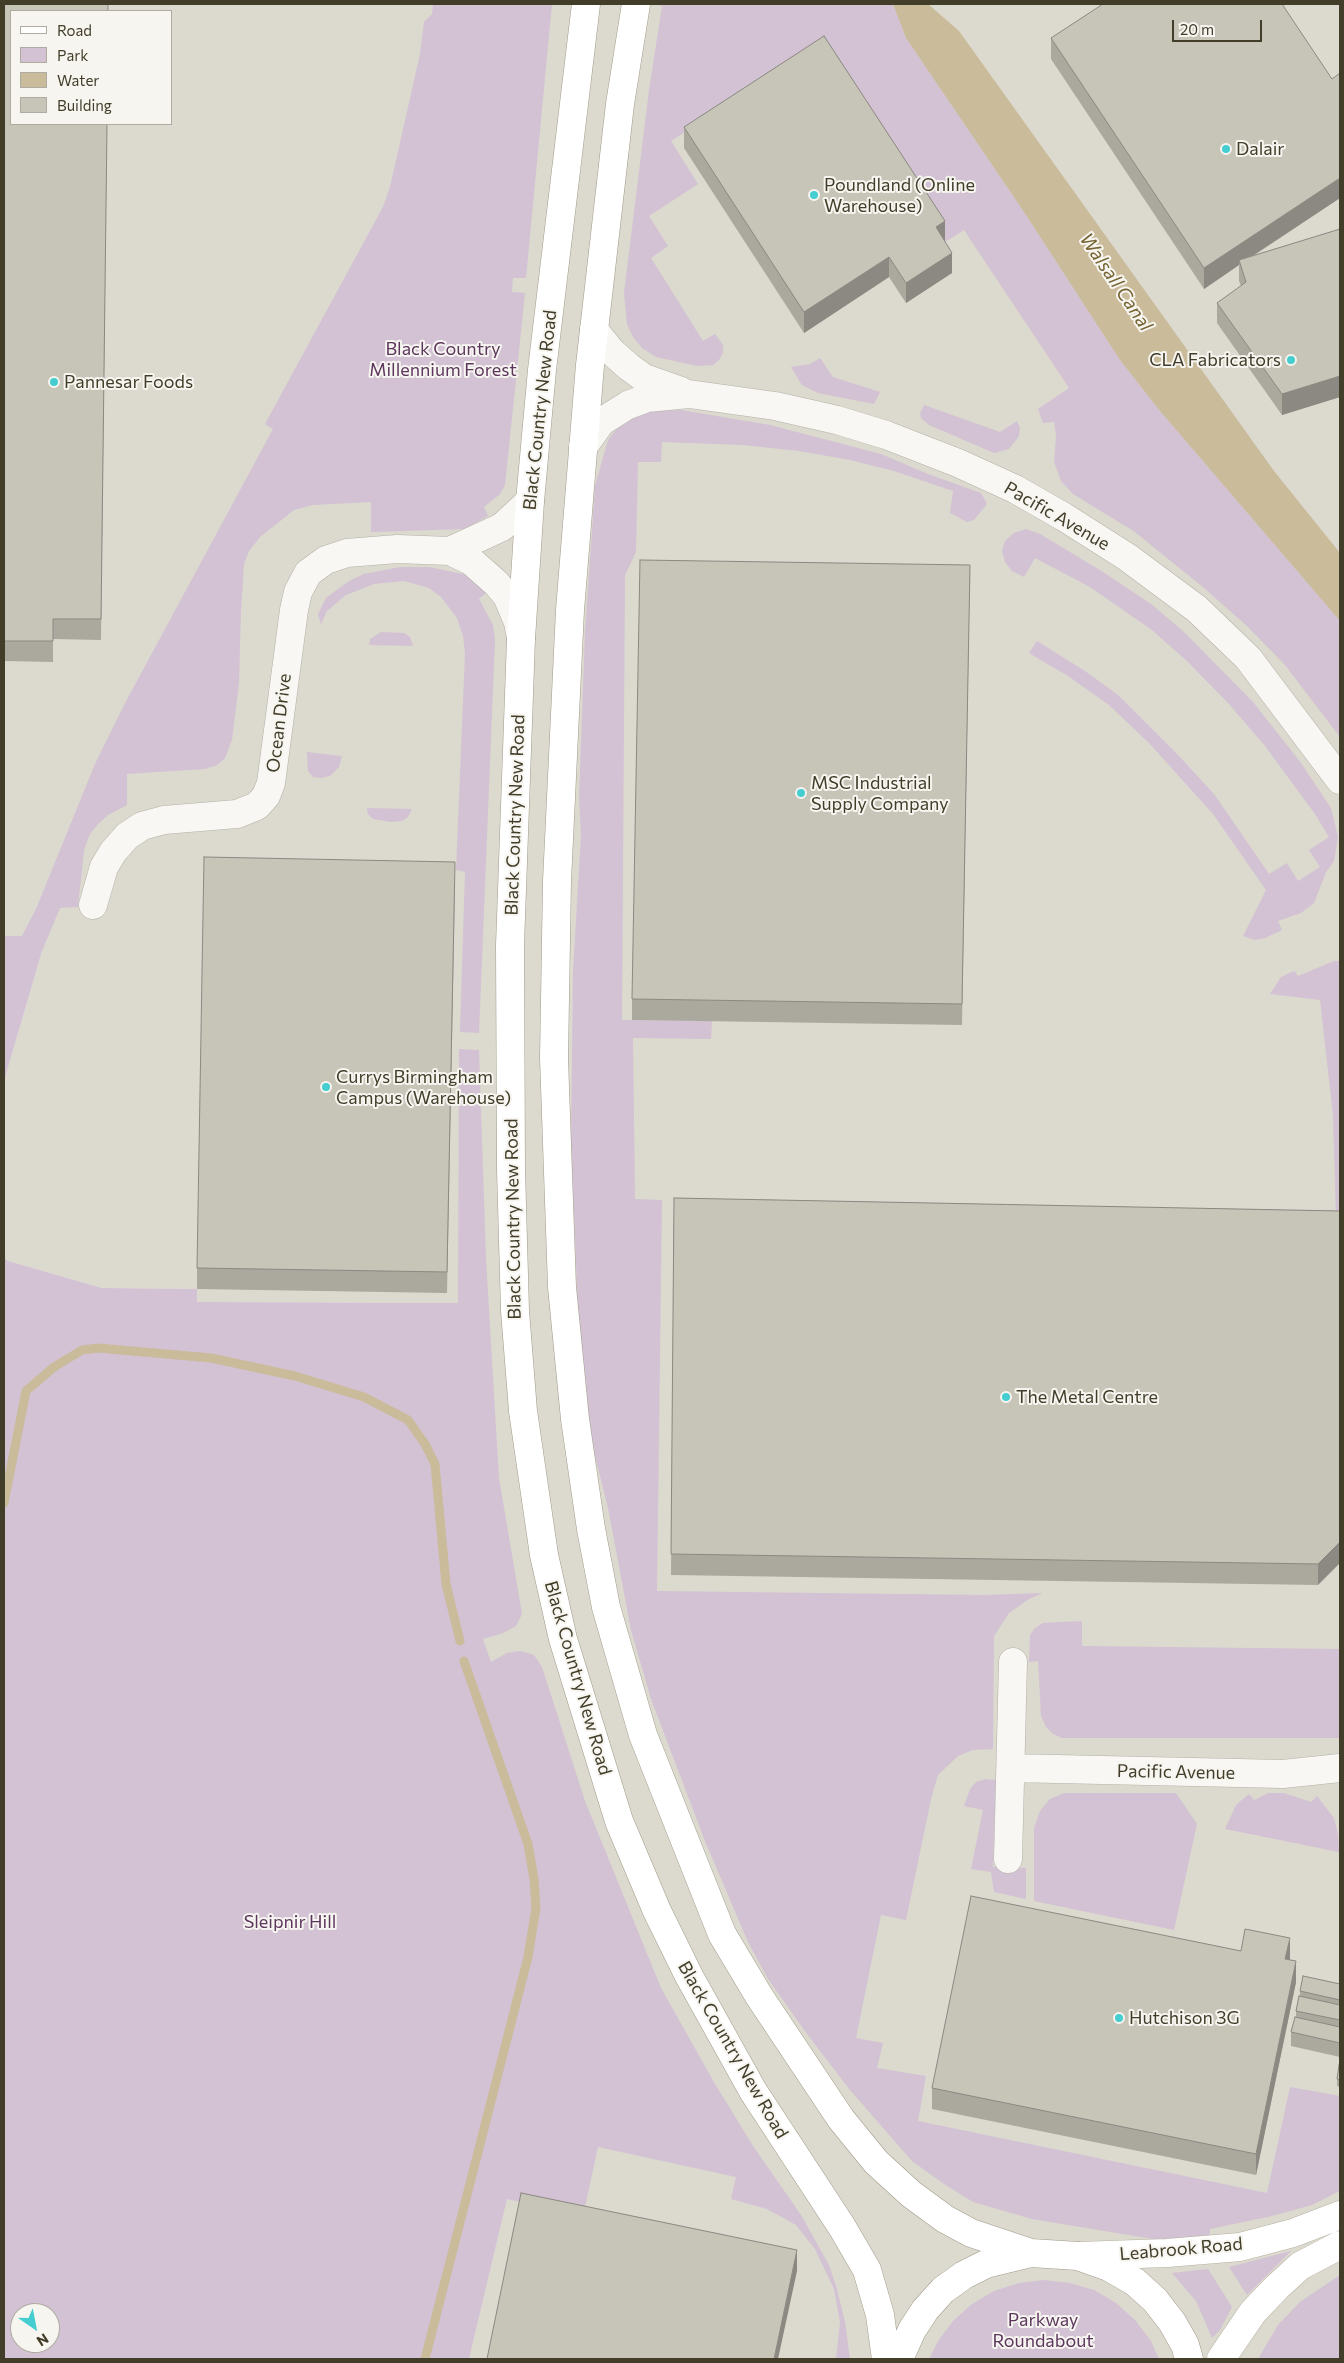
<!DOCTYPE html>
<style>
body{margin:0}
#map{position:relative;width:1344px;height:2363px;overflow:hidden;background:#eae8e1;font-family:Commissioner,sans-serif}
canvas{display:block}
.frame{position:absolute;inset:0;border:5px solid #423d29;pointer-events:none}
.legend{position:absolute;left:10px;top:10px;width:162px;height:115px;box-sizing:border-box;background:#f7f5f0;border:1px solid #afaba0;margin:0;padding:6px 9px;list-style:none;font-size:15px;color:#423d29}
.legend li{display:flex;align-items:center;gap:10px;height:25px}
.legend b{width:25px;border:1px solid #afaba0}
.north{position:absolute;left:10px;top:2303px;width:50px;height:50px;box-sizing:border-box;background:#f7f5f0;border:1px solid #afaba0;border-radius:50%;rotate:147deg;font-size:14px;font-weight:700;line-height:20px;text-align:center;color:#423d29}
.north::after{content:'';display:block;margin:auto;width:18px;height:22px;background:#45cdd0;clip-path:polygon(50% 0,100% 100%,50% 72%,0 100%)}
.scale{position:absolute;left:1172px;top:20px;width:90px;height:22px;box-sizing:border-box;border:2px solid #423d29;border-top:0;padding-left:6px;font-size:15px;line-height:18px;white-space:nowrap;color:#423d29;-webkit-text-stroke:4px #f7f5f0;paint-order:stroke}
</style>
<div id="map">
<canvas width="1344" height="2363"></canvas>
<div class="frame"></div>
<ul class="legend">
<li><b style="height:6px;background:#fff"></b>Road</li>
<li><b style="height:14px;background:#d2c2d4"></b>Park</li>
<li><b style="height:14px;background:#cabb9b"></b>Water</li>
<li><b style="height:14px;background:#c7c4b8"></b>Building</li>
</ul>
<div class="north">N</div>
<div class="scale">20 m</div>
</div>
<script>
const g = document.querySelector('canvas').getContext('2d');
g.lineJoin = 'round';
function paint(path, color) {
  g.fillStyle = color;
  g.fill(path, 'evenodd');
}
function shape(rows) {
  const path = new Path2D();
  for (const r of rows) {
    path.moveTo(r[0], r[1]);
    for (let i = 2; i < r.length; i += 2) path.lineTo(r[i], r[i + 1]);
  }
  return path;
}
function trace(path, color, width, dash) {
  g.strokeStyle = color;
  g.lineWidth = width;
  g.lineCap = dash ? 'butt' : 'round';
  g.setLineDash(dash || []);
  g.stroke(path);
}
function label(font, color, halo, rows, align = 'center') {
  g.font = font + ' Commissioner,sans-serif';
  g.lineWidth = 4;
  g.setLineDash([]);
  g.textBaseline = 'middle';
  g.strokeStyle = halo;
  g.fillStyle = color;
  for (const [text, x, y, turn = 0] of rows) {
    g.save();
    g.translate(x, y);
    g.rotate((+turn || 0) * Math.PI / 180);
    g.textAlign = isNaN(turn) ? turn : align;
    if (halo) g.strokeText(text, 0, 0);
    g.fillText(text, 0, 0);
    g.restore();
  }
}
const built = shape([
 [4,4,1340,4,1340,2359,469,2359,540,2058,491,1663,483,1639,501,1634,458,1303,197,1302,196,1289,102,1288,8,1261,4,1257,4,1081,42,951,4,950],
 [11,11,171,11,171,124,11,124]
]);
const green = shape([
 [433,4,552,4,526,278,513,278,512,292,525,293,505,485,500,494,484,507,488,516,464,529,371,532,371,502,313,505,294,510,260,537,249,551,244,564,241,611,239,683,232,740,225,758,217,765,205,769,127,774,127,805,108,815,98,824,90,834,84,850,78,907,60,908,42,951,4,1081,4,936,22,936,36,909,95,764,124,705,273,429,265,424,383,207,390,187,420,54,424,22,432,14],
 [652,4,893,4,906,38,1024,212,1120,360,1160,411,1340,621,1340,737,1285,665,1247,626,1204,588,1135,532,1073,494,1061,481,1054,462,1056,436,1054,422,1043,423,1038,409,1069,388,964,230,945,242,816,47,671,141,698,184,649,216,668,246,651,258,703,341,715,334,723,345,723,353,719,360,713,365,697,366,656,357,642,348,633,337,627,324,624,293,649,90,662,6],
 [820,358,833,377,880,392,874,404,818,393,802,385,791,367,810,364],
 [924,405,1000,432,1017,421,1020,428,1019,436,1009,449,994,453,929,425,921,418,920,413],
 [681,410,770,425,881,454,928,474,981,493,987,504,974,520,967,522,950,513,953,491,894,471,850,460,799,451,743,445,662,442,661,462,638,462,636,552,625,575,622,1020,712,1021,711,1039,633,1038,635,1199,662,1200,657,1591,984,1595,1043,1593,1029,1599,1009,1613,994,1636,993,1749,973,1750,958,1756,938,1775,931,1799,906,1920,881,1915,856,2038,883,2043,877,2068,926,2076,918,2121,1267,2193,1290,2087,1340,2096,1340,2191,1312,2205,1272,2216,1210,2229,1209,2241,1165,2241,1032,2219,973,2202,944,2184,912,2161,850,2090,807,2034,768,1979,748,1942,705,1841,651,1699,631,1630,608,1508,593,1448,588,1413,578,1313,575,1239,571,1140,573,972,581,834,579,799,585,632,595,486,608,440,619,426,633,417,650,411],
 [1026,529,1040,534,1103,572,1151,604,1184,632,1253,702,1301,763,1331,808,1338,837,1334,861,1326,872,1314,903,1301,913,1278,921,1282,930,1265,938,1255,940,1243,936,1266,890,1213,814,1149,743,1109,705,1068,676,1029,653,1037,641,1085,671,1118,695,1178,755,1214,794,1269,874,1287,863,1298,881,1320,867,1309,850,1329,837,1315,814,1265,746,1229,704,1187,661,1152,630,1090,587,1035,558,1024,577,1012,571,1005,562,1002,551,1005,541,1014,533],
 [400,567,429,567,463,574,475,581,486,593,479,599,493,625,495,640,479,1033,460,1032,465,872,456,870,465,653,463,636,457,618,441,597,429,588,404,581,374,584,346,595,327,611,321,624,318,614,326,598,349,581,364,574],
 [381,632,404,633,410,637,413,646,369,645,370,639],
 [307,752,342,756,339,767,330,776,321,778,313,777,308,771],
 [367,808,412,809,408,817,402,821,391,822,373,819,368,814],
 [1334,961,1340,961,1340,1219,1336,1219,1333,1115,1320,1000,1270,994,1281,977,1294,971,1298,976],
 [459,1049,479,1050,486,1260,499,1478,522,1614,516,1626,501,1634,483,1639,491,1662,507,1653,520,1651,534,1655,542,1667,585,1801,661,1988,715,2084,753,2146,801,2215,829,2265,837,2289,845,2322,850,2359,836,2359,840,2322,834,2289,815,2249,796,2225,767,2209,731,2199,736,2177,598,2147,583,2216,507,2199,469,2359,4,2359,4,1257,8,1261,102,1288,197,1289,197,1302,458,1303],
 [20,2313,50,2313,50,2343,20,2343],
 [1082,1621,1082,1646,1340,1649,1340,1738,1062,1738,1053,1734,1046,1727,1041,1716,1038,1661,1029,1662,1030,1635,1035,1628,1043,1623],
 [985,1779,996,1780,993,1867,1026,1868,1026,1899,994,1892,991,1872,971,1869,983,1810,964,1806,970,1789,976,1782],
 [1064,1793,1176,1793,1197,1824,1174,1930,1034,1901,1034,1828,1040,1811,1050,1799],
 [1268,1793,1284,1793,1311,1802,1317,1796,1334,1818,1338,1834,1339,1852,1225,1829,1236,1805,1249,1794,1254,1800],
 [1291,2251,1247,2295,1229,2267],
 [1208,2269,1232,2307,1220,2330,1212,2338,1196,2301,1172,2273],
 [1340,2275,1340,2359,1258,2359,1278,2325,1300,2302],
 [1044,2280,1070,2283,1094,2290,1116,2303,1135,2320,1151,2341,1159,2359,929,2359,938,2341,953,2321,972,2304,994,2291,1019,2283]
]);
const water = shape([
 [893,4,928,4,959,31,1274,471,1340,553,1340,621,1160,411,1120,360,1024,212,906,38]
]);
const stream = shape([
 [4,1503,26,1391,54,1367,82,1350,98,1348,211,1358,295,1376,364,1397,408,1420,425,1444,435,1464,446,1584,460,1641],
 [425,2359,528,1957,536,1908,534,1879,528,1844,464,1661]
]);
const street = shape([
 [594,330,612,352,629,367,644,378,681,391],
 [583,447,601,422,628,405,647,398,689,394,775,406,837,420,886,435,958,463,1015,489,1064,517,1127,557,1197,609,1248,658,1340,780],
 [450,551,471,561,496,583,507,596,518,622,521,638],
 [93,905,104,867,113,852,127,836,142,826,164,820,237,814,257,806,266,796,271,783,294,610,298,592,308,573,326,560,347,553,397,549,450,551,502,527,530,501],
 [1011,1768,1283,1774,1340,1768],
 [1008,1859,1013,1662]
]);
const primary = shape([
 [1078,2256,1167,2253,1240,2247,1293,2233,1340,2215],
 [1221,2359,1253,2312,1277,2287,1300,2266,1340,2245]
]);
const highway = shape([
 [586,4,542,370,530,501,521,639,510,945,511,1170,515,1311,523,1411,544,1555,563,1639,619,1821,657,1911,689,1976,753,2091,842,2227,867,2270,880,2315,886,2359],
 [636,4,620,104,590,365,570,610,557,881,554,1058,562,1287,575,1419,591,1529,606,1607,643,1735,722,1934,759,1996,841,2119,876,2162,911,2194,945,2219,971,2233,1031,2253],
 [899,2359,912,2330,925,2310,943,2290,964,2275,986,2264,1031,2253,1078,2256,1109,2267,1135,2282,1155,2300,1172,2322,1185,2345,1189,2359]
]);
const wall = shape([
 [4,4,107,124,101,640,53,639,53,662,4,661],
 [1051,38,1340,198,1253,256,1340,229,1340,397,1282,415,1217,323,1217,303,1241,286,1239,281,1239,265,1204,289,1051,59],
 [684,127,945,241,952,273,906,303,889,277,804,333,684,148],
 [970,565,962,1025,632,1020,632,999],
 [455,882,447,1293,197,1289,197,1268],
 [674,1198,1340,1211,1318,1585,671,1575],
 [1290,1959,1289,1960,1296,1982,1256,2175,932,2109,932,2088],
 [1340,1984,1340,2057,1291,2046,1291,2032,1296,2017,1296,2011,1300,1996,1300,1991],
 [1340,2065,1340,2087,1337,2086,1337,2079]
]);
const shadedWall = shape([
 [1340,178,1340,198,1240,264,1239,260,1239,265,1204,289,1204,268],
 [945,221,945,242,936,227],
 [952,253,952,273,906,303,906,283],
 [889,257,889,277,804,333,804,312],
 [1340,376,1340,397,1282,415,1282,394],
 [1340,1542,1340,1563,1318,1585,1318,1564],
 [1290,1938,1290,1959,1285,1980,1285,1959],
 [1296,1961,1296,1982,1256,2175,1256,2154],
 [797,2250,797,2271,778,2359,774,2359]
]);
const building = shape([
 [4,4,108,4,108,11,11,11,11,124,107,124,101,619,53,619,53,641,4,641,4,4],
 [1103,4,1282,4,1332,79,1340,73,1340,178,1204,268,1051,38,1103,4],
 [824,36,945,221,936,227,952,253,906,283,889,257,804,312,684,127,824,36],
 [1340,229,1340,376,1282,394,1217,303,1246,282,1239,260,1340,229],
 [640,560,970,565,962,1004,632,999,640,560],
 [204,857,455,862,447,1272,197,1268,204,857],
 [674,1198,1340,1211,1340,1542,1318,1564,671,1554,674,1198],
 [971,1896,1241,1951,1245,1929,1290,1938,1285,1959,1296,1961,1256,2154,932,2088,971,1896],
 [1303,1976,1340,1984,1340,2000,1300,1991,1303,1976],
 [1299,1996,1340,2005,1340,2020,1296,2011,1299,1996],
 [1295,2017,1340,2027,1340,2043,1291,2032,1295,2017],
 [1339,2065,1340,2065,1340,2080,1337,2079,1339,2065],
 [521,2193,797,2250,774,2359,487,2359,521,2193]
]);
const markers = [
 [1226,149,5,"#45cdd0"],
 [814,195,5,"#45cdd0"],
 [1291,360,5,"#45cdd0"],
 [54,382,5,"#45cdd0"],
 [801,793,5,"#45cdd0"],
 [326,1087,5,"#45cdd0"],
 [1006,1397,5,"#45cdd0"],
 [1119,2018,5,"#45cdd0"]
];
const poiNames = [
 ["Dalair",1236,149],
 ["Poundland (Online",824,185],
 ["Warehouse)",824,206],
 ["CLA Fabricators",1281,360,"right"],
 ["Pannesar Foods",64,382],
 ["MSC Industrial",811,783],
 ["Supply Company",811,804],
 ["Currys Birmingham",336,1077],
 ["Campus (Warehouse)",336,1098],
 ["The Metal Centre",1016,1397],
 ["Hutchison 3G",1129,2018]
];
const parkNames = [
 ["Black Country",443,349],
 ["Millennium Forest",443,370],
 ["Sleipnir Hill",290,1922],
 ["Parkway",1043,2320],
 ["Roundabout",1043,2341]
];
const streetNames = [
 ["Black Country New Road",540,410,-84],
 ["Pacific Avenue",1057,516,30],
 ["Ocean Drive",279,723,-83],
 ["Black Country New Road",515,815,-88],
 ["Black Country New Road",513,1219,-91],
 ["Black Country New Road",578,1678,74],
 ["Pacific Avenue",1176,1772,1],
 ["Black Country New Road",733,2050,60],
 ["Leabrook Road",1181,2249,-5]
];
const waterNames = [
 ["Walsall Canal",1116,282,56]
];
paint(built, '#dcd9cf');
paint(green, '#d2c2d4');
paint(water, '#cabb9b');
trace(stream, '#cabb9b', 9);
trace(street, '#b4b1a6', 29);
trace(primary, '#b6b1a0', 29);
trace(highway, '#a19b88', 29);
trace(street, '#f8f7f4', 28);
trace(primary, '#fff', 28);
trace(highway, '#fff', 28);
paint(wall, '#aba99e');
paint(shadedWall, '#8b8981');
paint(building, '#c7c4b8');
trace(building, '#8b8981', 1);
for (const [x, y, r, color] of markers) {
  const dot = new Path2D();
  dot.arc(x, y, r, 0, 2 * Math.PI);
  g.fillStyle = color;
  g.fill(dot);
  trace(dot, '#f7f5f0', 2);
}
label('18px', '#423d29', '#f7f5f0', poiNames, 'left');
label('18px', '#5d365e', '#f7f5f0', parkNames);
label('18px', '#423d29', '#f7f5f0', streetNames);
label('italic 19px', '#766332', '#f7f5f0', waterNames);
</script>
